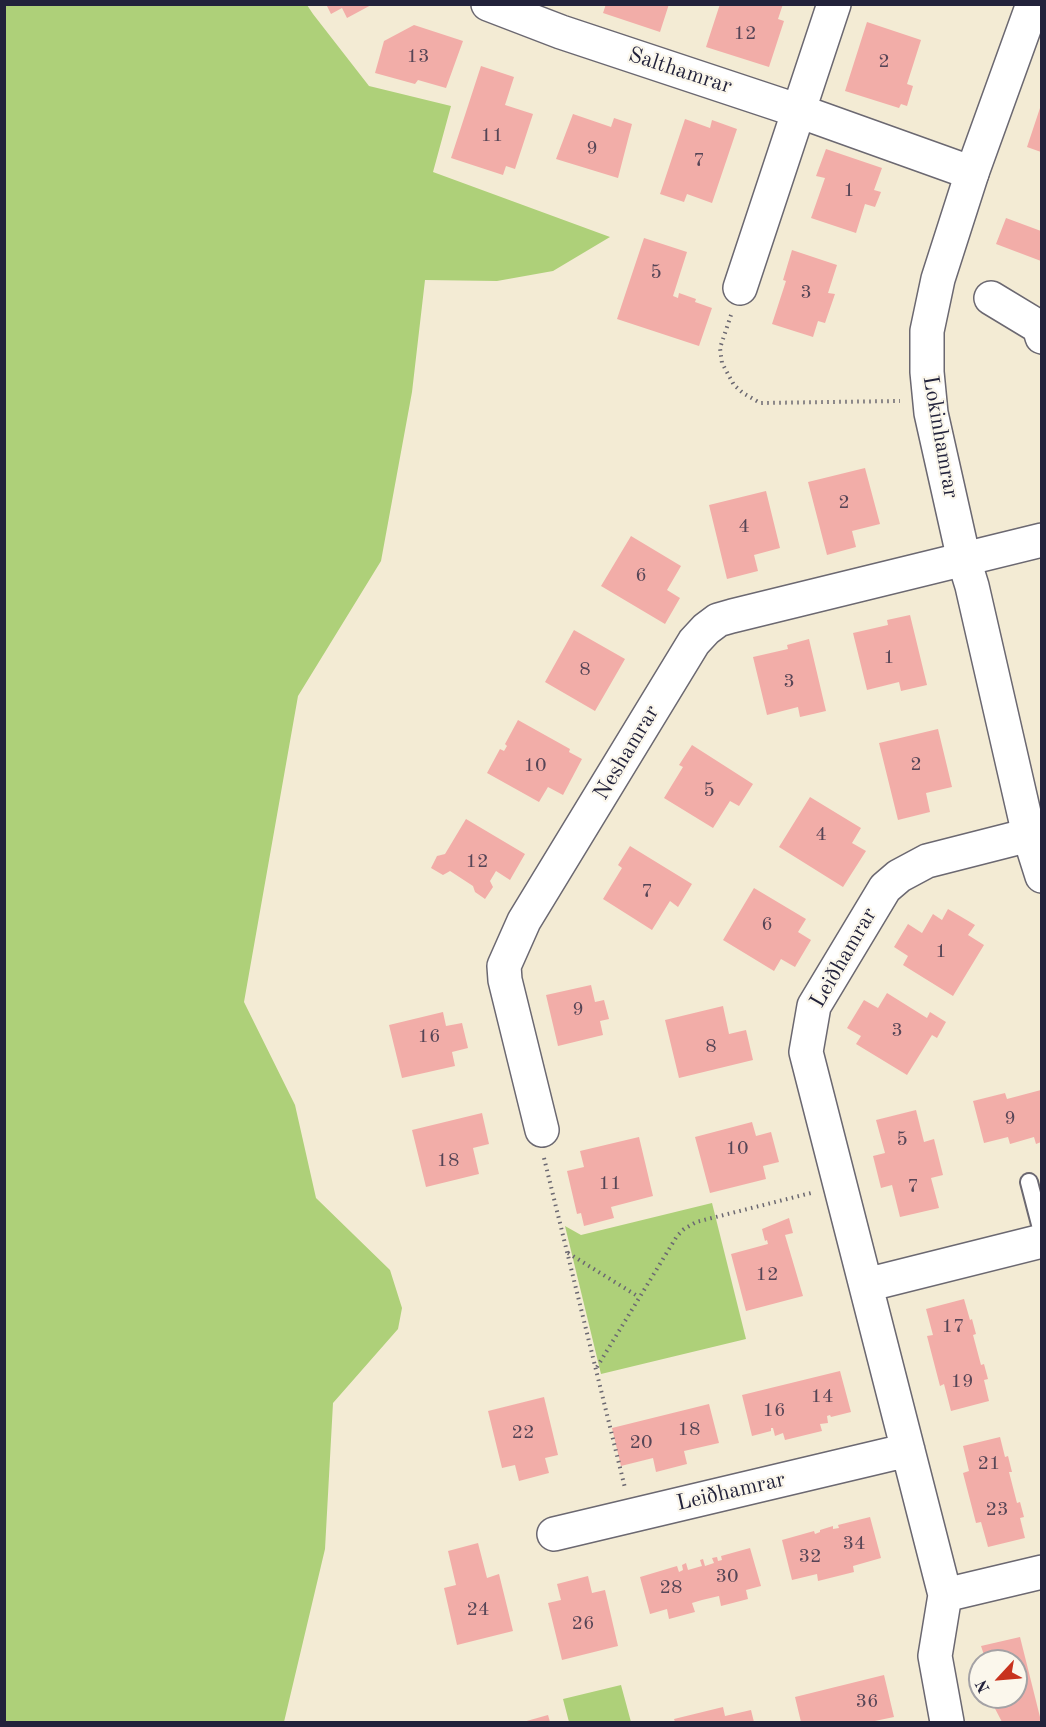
<!DOCTYPE html>
<meta charset="utf-8">
<style>
body{margin:0}
#map{position:relative;width:1046px;height:1727px;overflow:hidden;background:#f3ebd4;font-family:"Old Standard TT",serif}
canvas{display:block}
.frame{position:absolute;inset:0;border:6px solid #22223b;pointer-events:none}
.north{position:absolute;left:968px;top:1649px;width:60px;height:60px;box-sizing:border-box;background:#fbf7ec;border:2px solid #a4a2a5;border-radius:50%;rotate:244deg;font-size:16px;font-weight:700;line-height:24px;text-align:center;color:#22223b}
.north::after{content:'';display:block;margin:auto;width:21px;height:27px;background:#c8321e;clip-path:polygon(50% 0,100% 100%,50% 72%,0 100%)}
</style>
<div id="map">
<canvas width="1046" height="1727"></canvas>
<div class="frame"></div>
<div class="north">N</div>
</div>
<script>
const g = document.querySelector('canvas').getContext('2d');
g.lineJoin = 'round';
function paint(path, color) {
  g.fillStyle = color;
  g.fill(path, 'evenodd');
}
function shape(rows) {
  const path = new Path2D();
  for (const r of rows) {
    path.moveTo(r[0], r[1]);
    for (let i = 2; i < r.length; i += 2) path.lineTo(r[i], r[i + 1]);
  }
  return path;
}
function trace(path, color, width, dash) {
  g.strokeStyle = color;
  g.lineWidth = width;
  g.lineCap = dash ? 'butt' : 'round';
  g.setLineDash(dash || []);
  g.stroke(path);
}
function label(font, color, halo, rows, align = 'center') {
  g.font = font + ' "Old Standard TT",serif';
  g.lineWidth = 4.5;
  g.setLineDash([]);
  g.textBaseline = 'middle';
  g.strokeStyle = halo;
  g.fillStyle = color;
  for (const [text, x, y, turn = 0] of rows) {
    g.save();
    g.translate(x, y);
    g.rotate((+turn || 0) * Math.PI / 180);
    g.textAlign = isNaN(turn) ? turn : align;
    if (halo) g.strokeText(text, 0, 0);
    g.fillText(text, 0, 0);
    g.restore();
  }
}
const green = shape([
 [5,4,307,5,313,14,369,86,451,106,433,172,610,237,553,271,497,281,425,280,412,392,381,561,298,696,244,1002,295,1105,316,1198,390,1270,402,1308,398,1329,333,1403,325,1549,284,1722,5,1722],
 [712,1203,746,1339,601,1374,565,1226,581,1235],
 [621,1685,631,1722,569,1722,563,1699]
]);
const building = shape([
 [326,4,373,4,347,18,342,8,331,14],
 [606,4,669,4,660,32,603,13],
 [720,4,783,4,778,19,784,21,769,67,706,47],
 [867,22,921,40,907,84,913,86,907,106,901,104,899,108,845,91],
 [414,25,463,41,446,88,418,80,415,84,375,73,384,41],
 [481,66,514,77,505,105,533,114,515,169,506,166,503,175,451,158],
 [1041,105,1041,152,1027,147],
 [573,114,611,127,614,118,632,124,618,178,556,159],
 [685,119,710,128,712,120,737,129,712,203,687,194,684,202,660,194],
 [826,149,882,168,874,190,881,192,875,207,865,204,856,233,811,218,825,178,816,176],
 [1006,218,1041,231,1041,261,996,244],
 [644,238,687,252,673,296,678,298,679,293,696,299,695,302,712,308,699,346,617,319],
 [792,250,837,265,828,293,835,294,825,323,818,321,813,337,772,324,786,281,783,280],
 [865,468,880,524,852,531,856,547,827,555,808,482],
 [766,491,780,548,754,555,758,571,727,579,709,505],
 [631,536,681,566,667,590,680,598,665,624,601,586],
 [910,615,927,685,901,691,899,682,867,690,853,633,888,625,887,620],
 [574,630,625,659,595,711,545,682],
 [809,639,826,711,800,717,798,707,767,715,753,657,788,649,787,645],
 [518,720,570,749,569,752,582,759,563,795,548,787,539,802,487,773,500,749,504,751,507,746,505,744],
 [938,729,952,787,926,793,930,812,898,820,879,743],
 [692,745,753,784,739,806,730,801,713,828,664,798,683,767,679,765],
 [810,797,861,828,852,843,866,851,843,887,779,847],
 [466,819,525,854,510,880,496,871,490,881,493,887,485,899,475,892,473,886,450,871,443,875,431,868,437,856,445,854],
 [630,846,692,884,678,907,670,901,652,930,603,899,622,868,618,865],
 [754,888,806,919,798,932,811,940,795,967,781,959,774,971,723,940],
 [948,909,975,925,968,935,984,945,953,996,903,965,908,956,894,947,908,924,922,933,933,914,942,920],
 [591,985,595,1002,604,1000,609,1019,600,1021,603,1035,558,1046,546,995],
 [887,993,927,1018,930,1012,946,1022,937,1038,932,1035,907,1075,856,1044,861,1036,847,1028,864,1000,878,1008],
 [723,1006,729,1034,746,1030,753,1060,679,1078,665,1020],
 [443,1012,446,1026,462,1023,468,1048,452,1052,455,1066,402,1078,389,1025],
 [1041,1090,1041,1142,1036,1144,1034,1137,1010,1144,1008,1137,984,1143,973,1101,1005,1093,1007,1099],
 [916,1110,924,1142,934,1139,943,1175,931,1178,939,1208,900,1217,892,1185,881,1188,873,1156,885,1153,876,1120],
 [482,1113,489,1144,473,1148,479,1174,426,1187,412,1130],
 [752,1122,756,1136,771,1132,779,1162,763,1166,766,1179,710,1193,695,1137],
 [639,1137,653,1196,611,1207,614,1218,584,1226,581,1213,577,1214,567,1171,584,1167,580,1151],
 [789,1218,793,1233,785,1235,803,1296,746,1311,731,1254,768,1244,767,1240,765,1241,762,1229],
 [964,1299,970,1320,972,1319,976,1334,973,1335,981,1365,984,1364,988,1379,984,1380,989,1401,951,1411,944,1384,940,1386,927,1336,933,1335,926,1309],
 [840,1371,851,1412,831,1417,830,1415,827,1416,828,1423,820,1424,822,1431,785,1440,783,1433,775,1436,773,1428,771,1428,771,1431,752,1436,742,1395],
 [544,1397,558,1455,545,1458,549,1473,519,1481,515,1465,502,1468,488,1411],
 [709,1404,719,1443,684,1451,687,1464,656,1472,653,1458,621,1466,612,1428],
 [1000,1437,1005,1457,1008,1456,1012,1472,1009,1472,1017,1503,1020,1502,1024,1517,1020,1518,1025,1538,988,1547,981,1522,976,1523,963,1473,969,1471,963,1446],
 [870,1517,881,1558,853,1566,854,1572,818,1581,817,1574,792,1580,782,1540,814,1531,815,1534,820,1532,820,1530,833,1526,833,1529,839,1528,838,1525],
 [478,1543,487,1578,499,1574,513,1631,457,1645,444,1588,456,1585,448,1551],
 [750,1548,761,1586,746,1590,748,1599,721,1606,719,1596,702,1600,692,1603,695,1612,669,1619,667,1609,650,1614,640,1577,677,1566,679,1572,683,1570,682,1565,686,1563,688,1570,702,1566,700,1560,703,1559,705,1566,714,1563,712,1558,717,1557,718,1561,722,1560,721,1556],
 [588,1576,592,1593,605,1590,618,1646,562,1660,548,1603,561,1600,557,1584],
 [1020,1637,1041,1721,1041,1722,1002,1722,990,1699,990,1697,1016,1697,1016,1661,986,1661,981,1646],
 [884,1675,894,1717,870,1722,801,1722,795,1697],
 [723,1707,725,1716,751,1710,754,1722,675,1722,674,1719],
 [548,1715,550,1722,523,1722]
]);
const path = shape([
 [731,315,720,348,722,363,734,385,743,393,760,403,900,401],
 [544,1158,625,1488],
 [568,1253,639,1297],
 [597,1367,677,1236,684,1229,696,1222,811,1193]
]);
const lane = shape([
 [1029,1182,1042,1232]
]);
const street = shape([
 [488,4,561,32,799,111,972,173],
 [740,288,834,4],
 [991,298,1039,327,1042,337],
 [542,1130,505,980,504,966,524,921,694,642,706,629,718,620,732,616,1042,540],
 [866,1285,1042,1241],
 [554,1534,908,1450],
 [945,1595,1042,1572],
 [947,1722,935,1656,945,1595,806,1052,814,1006,885,888,899,876,927,861,1029,835]
]);
const secondary = shape([
 [1033,4,972,173,938,279,927,331,927,372,931,413,964,560,972,586,1029,835,1042,876]
]);
const numberNames = [
 ["12",745,34],
 ["13",418,57],
 ["2",884,62],
 ["11",492,136],
 ["9",592,149],
 ["7",699,161],
 ["1",849,191],
 ["5",656,273],
 ["3",806,293],
 ["2",844,503],
 ["4",744,527],
 ["6",641,576],
 ["1",889,658],
 ["8",585,670],
 ["3",789,682],
 ["2",916,765],
 ["10",535,766],
 ["5",709,791],
 ["4",821,835],
 ["12",477,862],
 ["7",647,892],
 ["6",767,925],
 ["1",941,952],
 ["9",578,1010],
 ["3",897,1031],
 ["16",429,1037],
 ["8",711,1047],
 ["9",1010,1119],
 ["5",902,1140],
 ["10",737,1149],
 ["18",448,1161],
 ["11",610,1184],
 ["7",913,1187],
 ["12",767,1275],
 ["17",953,1327],
 ["19",962,1382],
 ["14",822,1397],
 ["16",774,1411],
 ["18",689,1430],
 ["22",523,1433],
 ["20",641,1443],
 ["21",989,1464],
 ["23",997,1510],
 ["34",854,1544],
 ["32",810,1557],
 ["30",727,1577],
 ["28",671,1588],
 ["24",478,1610],
 ["26",583,1624],
 ["36",867,1702]
];
const streetNames = [
 ["Salthamrar",680,71,18],
 ["Lokinhamrar",940,437,80],
 ["Neshamrar",627,753,-59],
 ["Leiðhamrar",844,958,-60],
 ["Leiðhamrar",731,1492,-13]
];
paint(green, '#aed079');
paint(building, '#f2ada8');
trace(lane, '#6b6871', 20);
trace(street, '#6b6871', 36);
trace(secondary, '#6b6871', 36);
trace(path, '#6b6871', 4, [1.5, 4.5]);
trace(lane, '#fff', 16);
trace(street, '#fff', 33);
trace(secondary, '#fff', 33);
label('20px', '#564556', null, numberNames);
label('22px', '#22223b', '#fbf7ec', streetNames);
</script>
